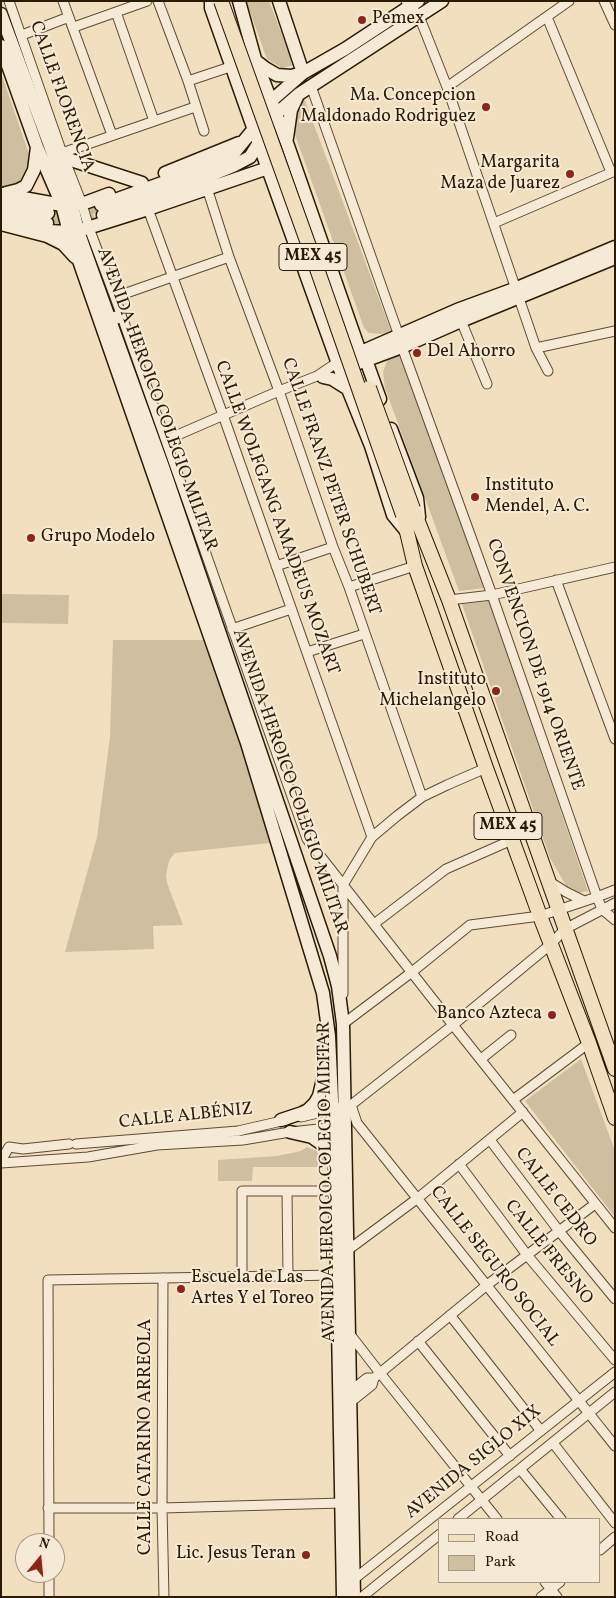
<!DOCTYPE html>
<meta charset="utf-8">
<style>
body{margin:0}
#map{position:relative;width:616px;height:1598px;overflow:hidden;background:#f1dfc0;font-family:Vollkorn,serif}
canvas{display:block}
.frame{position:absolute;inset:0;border:2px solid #2b1b05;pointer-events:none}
.legend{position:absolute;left:438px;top:1518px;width:162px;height:65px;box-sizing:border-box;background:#f6ead6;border:1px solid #a59782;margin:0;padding:6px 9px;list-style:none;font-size:15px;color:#2b1b05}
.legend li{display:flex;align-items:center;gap:10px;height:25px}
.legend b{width:25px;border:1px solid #a59782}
.north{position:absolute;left:15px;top:1533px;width:50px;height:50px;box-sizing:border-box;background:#f6ead6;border:1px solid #a59782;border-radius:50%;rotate:17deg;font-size:14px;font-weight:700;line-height:20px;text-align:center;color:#2b1b05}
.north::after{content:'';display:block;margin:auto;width:18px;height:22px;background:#8f2418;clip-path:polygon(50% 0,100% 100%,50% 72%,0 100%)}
</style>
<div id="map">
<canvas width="616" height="1598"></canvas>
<div class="frame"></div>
<ul class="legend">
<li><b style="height:6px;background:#f1dfc0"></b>Road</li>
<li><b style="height:14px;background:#cfbea0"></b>Park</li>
</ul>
<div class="north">N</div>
</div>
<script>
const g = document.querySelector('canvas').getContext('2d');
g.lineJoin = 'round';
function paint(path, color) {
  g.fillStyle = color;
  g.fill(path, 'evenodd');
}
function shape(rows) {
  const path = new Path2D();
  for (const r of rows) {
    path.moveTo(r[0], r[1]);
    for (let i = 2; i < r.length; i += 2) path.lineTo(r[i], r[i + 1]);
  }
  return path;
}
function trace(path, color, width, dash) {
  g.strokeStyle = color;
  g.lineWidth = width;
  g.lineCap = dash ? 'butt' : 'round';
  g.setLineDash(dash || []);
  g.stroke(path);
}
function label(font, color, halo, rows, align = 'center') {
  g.font = font + ' Vollkorn,serif';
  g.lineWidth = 4;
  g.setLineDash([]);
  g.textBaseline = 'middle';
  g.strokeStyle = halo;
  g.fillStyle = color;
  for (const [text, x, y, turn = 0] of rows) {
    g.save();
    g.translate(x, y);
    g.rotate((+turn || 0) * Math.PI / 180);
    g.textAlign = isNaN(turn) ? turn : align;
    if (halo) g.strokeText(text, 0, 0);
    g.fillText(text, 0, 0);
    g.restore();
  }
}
const green = shape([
 [246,1,269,1,294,65,282,68,267,59],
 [1,73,29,154,30,165,26,175,19,182,9,187,1,187],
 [304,98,391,331,381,334,369,333,364,328,293,129,296,111],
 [397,355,401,355,484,588,459,591,385,388,383,372,388,359],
 [1,594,69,595,68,624,1,623],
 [489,601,588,891,579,893,567,887,550,858,462,604],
 [113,640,206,640,249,765,270,843,175,853,170,859,168,865,166,875,167,883,183,925,153,926,154,949,65,952,97,837,110,737],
 [581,1059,615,1151,615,1217,525,1101],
 [307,1147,323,1154,327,1160,325,1167,253,1167,252,1181,218,1181,218,1160,277,1156,301,1151]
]);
const secondaryTunnel = shape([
 [48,213,75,214,101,205],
 [47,223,71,224,103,215]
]);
const street = shape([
 [9,1,62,153,82,204,89,228,115,297,307,839,453,1025,615,1228],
 [63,1,112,135],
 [158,1,188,81,204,131],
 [406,1,419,16,447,87,536,348,548,371],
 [604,1,615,25],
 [116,12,154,121],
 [547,17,611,172],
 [74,27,147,1],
 [22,35,69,17],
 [188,81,233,66],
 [311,86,399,336],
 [447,87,569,1],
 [59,154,195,107],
 [207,188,229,257,279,391,333,547,349,587,422,797],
 [148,209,223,415,372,837],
 [494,223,615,171],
 [115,297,229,257],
 [460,318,487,384],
 [402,347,492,595,597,897,602,909,615,920],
 [536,348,615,331],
 [166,440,279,391,317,376,338,362],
 [276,566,333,547],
 [556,580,615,739],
 [349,587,415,566],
 [449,600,492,595,615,567],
 [232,629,291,609],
 [307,652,364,634],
 [550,882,566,892,584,901],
 [374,924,446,869,512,840],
 [343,994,343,885,372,837,397,816,422,797,447,785,486,768],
 [343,1024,412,972,470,925,540,916,597,897,615,890],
 [481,1059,511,1035],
 [513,1100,589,1043],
 [351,1105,357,1123,615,1446],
 [301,1117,351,1105,453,1025,551,944,565,929,615,903],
 [490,1140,559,1231,615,1299],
 [76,1144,238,1131,286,1120],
 [1,1161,9,1147,23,1149,69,1144],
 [1,1163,88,1157,157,1145,243,1140,290,1132,338,1127],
 [459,1164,527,1255,615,1360],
 [287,1191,288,1275],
 [348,1250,418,1198,523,1112],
 [242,1276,242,1191,335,1191],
 [163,1278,162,1508,164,1597],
 [450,1315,541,1431],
 [349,1333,380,1373,497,1519],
 [418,1341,510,1456],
 [348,1393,367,1378,374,1378,487,1285,595,1204],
 [347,1405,372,1385,374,1378],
 [553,1443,615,1523],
 [520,1469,561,1519],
 [48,1508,162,1508,342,1503],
 [458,1519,615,1392],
 [49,1543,48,1280,337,1275],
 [600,1550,615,1537],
 [49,1573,49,1597],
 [353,1580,615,1372],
 [545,1582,557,1597],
 [362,1597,440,1534],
 [541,1597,560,1582]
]);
const secondary = shape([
 [211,1,211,8,254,130,341,372,371,446,393,515,407,532],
 [239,1,255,59,287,143,360,352,366,360,380,399],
 [1,14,72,205,78,231,94,276,163,467,330,956,338,986,343,1024,354,1597],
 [1,46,37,147,62,205,69,232,247,743,323,993,329,1036,335,1163,343,1597],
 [256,61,265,68,277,75,291,76,303,73,279,1],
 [267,108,271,101,303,73,345,49,418,1],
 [273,119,276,114,299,94,442,1],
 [287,138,291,110,297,97],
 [65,158,142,183],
 [165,173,239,143],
 [6,193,18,190,26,186,34,170,37,147],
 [1,194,62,205,82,204,109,194],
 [1,204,48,213],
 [101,205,215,164,234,153,257,125],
 [1,214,47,223],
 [103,215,184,186,233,166,250,157,262,138],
 [1,224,47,236,63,244,75,257],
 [27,230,69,232,78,231,148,209,268,168],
 [109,320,121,316],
 [354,355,457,310,517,288,615,247],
 [359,363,402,347,461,321,615,258],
 [323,377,332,379,348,389],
 [391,429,417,498,419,517],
 [281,1120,302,1113,308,1110,315,1103,319,1096,326,1067],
 [290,1132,312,1137,322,1144,330,1153,335,1163]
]);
const primary = shape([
 [413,509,449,600,615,1069],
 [403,515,415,566,486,768,540,916,589,1043,615,1118]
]);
const primaryBridge = shape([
 [221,1,315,263,403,515],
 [369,388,413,509]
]);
const markers = [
 [362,20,5,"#8f2418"],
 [486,107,5,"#8f2418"],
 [570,174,5,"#8f2418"],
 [417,353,5,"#8f2418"],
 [475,497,5,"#8f2418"],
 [31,538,5,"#8f2418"],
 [496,691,5,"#8f2418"],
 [552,1015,5,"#8f2418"],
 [181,1289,5,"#8f2418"],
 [306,1555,5,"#8f2418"]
];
const shields = [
 [313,257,68],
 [508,826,68]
];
const shieldNames = [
 ["MEX 45",313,257],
 ["MEX 45",508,826]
];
const poiNames = [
 ["Pemex",372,20],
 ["Ma. Concepcion",476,97,"right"],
 ["Maldonado Rodriguez",476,118,"right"],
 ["Margarita",560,164,"right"],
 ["Maza de Juarez",560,185,"right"],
 ["Del Ahorro",427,353],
 ["Instituto",485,487],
 ["Mendel, A. C.",485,508],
 ["Grupo Modelo",41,538],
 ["Instituto",486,681,"right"],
 ["Michelangelo",486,702,"right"],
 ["Banco Azteca",542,1015,"right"],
 ["Escuela de Las",191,1279],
 ["Artes Y el Toreo",191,1300],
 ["Lic. Jesus Teran",296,1555,"right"]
];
const streetNames = [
 ["CALLE FLORENCIA",61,97,70],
 ["AVENIDA HEROICO COLEGIO MILITAR",156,400,70],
 ["CALLE FRANZ PETER SCHUBERT",330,487,71],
 ["CALLE WOLFGANG AMADEUS MOZART",276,518,70],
 ["CONVENCION DE 1914 ORIENTE",534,665,71],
 ["AVENIDA HEROICO COLEGIO MILITAR",289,782,71],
 ["CALLE ALBÉNIZ",186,1117,-6],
 ["AVENIDA HEROICO COLEGIO MILITAR",328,1182,-91],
 ["CALLE CEDRO",555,1198,52],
 ["CALLE FRESNO",548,1253,51],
 ["CALLE SEGURO SOCIAL",494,1267,52],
 ["CALLE CATARINO ARREOLA",147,1437,-90],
 ["AVENIDA SIGLO XIX",474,1463,-39]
];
paint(green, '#cfbea0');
trace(secondaryTunnel, '#c9b89b', 12, [12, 6]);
trace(street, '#5c4c34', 11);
trace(secondary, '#2b1b05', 15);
trace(primary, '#2b1b05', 16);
trace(street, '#f6ead6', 9);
trace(secondary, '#f6ead6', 12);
trace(primary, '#f1dfc0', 14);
trace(primaryBridge, '#2b1b05', 16, []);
trace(primaryBridge, '#f1dfc0', 14);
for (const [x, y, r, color] of markers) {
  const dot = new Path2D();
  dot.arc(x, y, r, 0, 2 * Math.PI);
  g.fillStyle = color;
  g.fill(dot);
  trace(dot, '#f6ead6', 2);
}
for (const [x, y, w] of shields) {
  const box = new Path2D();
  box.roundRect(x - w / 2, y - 13.5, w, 27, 4);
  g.fillStyle = '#f6ead6';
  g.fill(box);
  trace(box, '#2b1b05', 1);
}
label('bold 16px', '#2b1b05', null, shieldNames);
label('18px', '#2b1b05', '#f6ead6', poiNames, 'left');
label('18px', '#2b1b05', '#f6ead6', streetNames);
</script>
